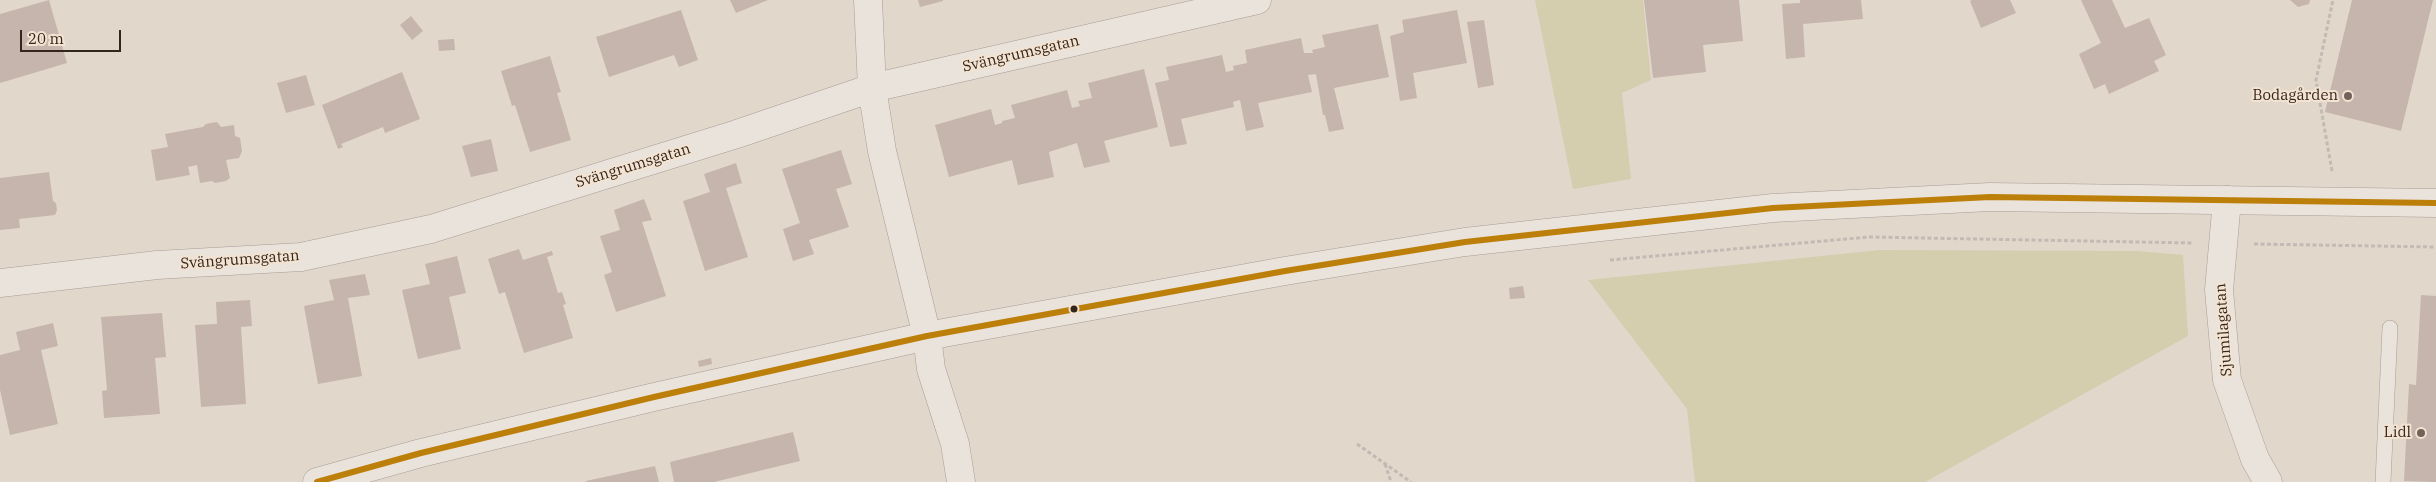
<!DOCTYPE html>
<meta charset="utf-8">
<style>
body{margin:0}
#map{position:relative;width:2436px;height:482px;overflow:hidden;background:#e2d7cb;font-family:"IBM Plex Serif",serif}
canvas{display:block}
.scale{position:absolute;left:20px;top:30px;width:101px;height:22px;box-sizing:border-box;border:2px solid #34251d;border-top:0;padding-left:6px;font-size:15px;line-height:18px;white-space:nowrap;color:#34251d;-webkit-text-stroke:4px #f3e3d1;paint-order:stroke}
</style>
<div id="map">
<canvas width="2436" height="482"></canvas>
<div class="scale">20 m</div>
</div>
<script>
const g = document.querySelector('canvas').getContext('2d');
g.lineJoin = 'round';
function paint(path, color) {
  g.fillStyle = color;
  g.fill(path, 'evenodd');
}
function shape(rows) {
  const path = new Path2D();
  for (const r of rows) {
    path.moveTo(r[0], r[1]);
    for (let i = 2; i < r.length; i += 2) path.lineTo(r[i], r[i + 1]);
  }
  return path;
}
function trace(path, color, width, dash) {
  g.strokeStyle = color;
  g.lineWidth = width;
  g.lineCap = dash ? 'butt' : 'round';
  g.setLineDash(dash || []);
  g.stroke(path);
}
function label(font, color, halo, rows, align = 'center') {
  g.font = font + ' "IBM Plex Serif",serif';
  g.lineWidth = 4;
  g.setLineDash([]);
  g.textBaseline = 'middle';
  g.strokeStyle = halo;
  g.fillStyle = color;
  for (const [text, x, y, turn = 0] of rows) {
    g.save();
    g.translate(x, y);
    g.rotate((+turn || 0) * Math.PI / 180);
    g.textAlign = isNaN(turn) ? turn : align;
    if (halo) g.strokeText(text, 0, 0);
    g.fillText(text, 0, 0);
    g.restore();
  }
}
const green = shape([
 [1535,0,1643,0,1651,80,1622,93,1631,179,1573,189],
 [1880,250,2137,251,2183,255,2188,336,1925,482,1695,482,1687,409,1588,280]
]);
const building = shape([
 [49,0,67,63,0,83,0,14],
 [730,0,768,0,736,13],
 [918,0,943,0,943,1,920,7],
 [1644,0,1739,0,1743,41,1703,45,1706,72,1653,78],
 [1800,0,1861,0,1863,19,1803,24,1805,57,1786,59,1782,4,1800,3],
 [1972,0,2010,0,2016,13,1981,28,1970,1],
 [2081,0,2112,0,2125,28,2149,18,2166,55,2154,61,2159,71,2109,94,2105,84,2094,89,2079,54,2101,43],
 [2290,0,2310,0,2309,4,2298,7],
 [2352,0,2433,0,2401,131,2325,112],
 [681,10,698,60,679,67,674,55,609,77,596,37],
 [1457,10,1467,63,1413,73,1417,98,1400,101,1390,36,1404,32,1402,20],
 [411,16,423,31,412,40,400,25],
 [1484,20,1494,85,1478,88,1467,22],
 [1378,24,1389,77,1334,88,1344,129,1329,132,1325,115,1323,115,1316,74,1308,75,1312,92,1258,103,1264,127,1246,131,1240,100,1233,102,1234,107,1181,119,1187,144,1170,147,1155,83,1169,80,1166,67,1222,55,1226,72,1234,70,1233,66,1247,63,1245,50,1301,38,1304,53,1313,53,1312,50,1325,47,1322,35],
 [454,39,455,50,439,51,438,40],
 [550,56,561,92,557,93,571,140,530,152,515,105,512,106,501,71],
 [1144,69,1158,127,1104,141,1110,162,1084,168,1077,143,1049,152,1054,177,1018,185,1012,160,949,177,935,125,991,109,995,125,1002,123,1002,121,1015,118,1011,105,1067,90,1072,108,1080,106,1078,101,1092,98,1088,83],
 [402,72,420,119,385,133,383,127,341,144,343,147,338,149,322,105],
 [306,75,315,105,286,113,277,83],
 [217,122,221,127,234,125,235,136,240,138,242,151,239,158,226,160,230,178,226,181,215,183,212,181,200,183,197,165,188,167,190,175,156,181,151,150,168,147,165,134,203,127,206,124],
 [491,139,498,171,471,177,462,146],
 [841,150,852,184,836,189,849,227,809,240,814,254,793,261,783,229,800,223,782,169],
 [736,163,742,183,726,188,748,257,705,271,683,201,710,192,704,174],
 [49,172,53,201,56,203,57,210,55,215,19,219,20,228,0,230,0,178],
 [644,199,652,220,642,222,666,296,616,312,604,275,612,272,600,236,620,230,614,210],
 [519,249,523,260,552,251,553,255,547,257,558,293,562,292,566,304,563,305,573,338,524,353,505,292,499,294,488,259],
 [457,256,466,293,449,297,461,349,418,359,402,290,430,284,425,264],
 [365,274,370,295,348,298,362,376,318,384,304,306,334,300,329,280],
 [1523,286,1525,298,1510,299,1509,288],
 [2421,295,2436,296,2436,482,2404,481,2409,384,2416,385],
 [250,300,252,326,241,327,246,404,201,407,195,325,217,324,216,302],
 [162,313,166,357,155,358,160,414,104,418,102,391,107,390,101,317],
 [53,323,58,346,41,350,58,424,10,435,0,390,0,355,20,350,16,332],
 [711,358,712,364,699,367,698,361],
 [793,432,800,461,714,482,674,482,670,462],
 [655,466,659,482,586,482,586,481]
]);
const path = shape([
 [2332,171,2316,80,2333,0],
 [2254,244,2436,247],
 [1610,260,1869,237,2193,243],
 [1357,444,1411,482],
 [1385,464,1391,482]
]);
const service = shape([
 [2383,482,2390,328]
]);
const minor = shape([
 [868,0,872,88,882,151,927,336,931,369,955,444,961,482],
 [2227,200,2219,290,2227,380,2255,459,2268,482],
 [0,283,157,265,301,257,431,229,737,134,872,88,1257,0]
]);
const tertiary = shape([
 [317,482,421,453,654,397,927,336,1285,271,1465,242,1773,208,1990,197,2436,203]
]);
const bus1 = shape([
 [317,482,421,453,654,397,927,336,1285,271,1465,242,1773,208,1990,197,2436,203]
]);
const markers = [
 [2348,96,5,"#71635a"],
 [1074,309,4.5,"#34251d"],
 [2421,433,5,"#71635a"]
];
const streetNames = [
 ["Svängrumsgatan",1021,54,-13],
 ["Svängrumsgatan",633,166,-17],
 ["Svängrumsgatan",240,260,-4],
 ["Sjumilagatan",2224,330,-94]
];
const poiNames = [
 ["Bodagården",2338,96],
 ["Lidl",2411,433]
];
paint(green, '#d4cdae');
paint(building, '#c5b5ac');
trace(service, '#a79d95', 16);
trace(minor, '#a79d95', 29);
trace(tertiary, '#a79d95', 29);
trace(path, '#c2bab3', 3, [4, 2.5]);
trace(service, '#eae3dc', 15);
trace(minor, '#eae3dc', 28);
trace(tertiary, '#eae3dc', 28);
trace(bus1, '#bc7f09', 6);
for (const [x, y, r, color] of markers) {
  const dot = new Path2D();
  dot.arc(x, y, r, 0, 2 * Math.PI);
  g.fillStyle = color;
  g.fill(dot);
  trace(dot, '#f3e3d1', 2);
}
label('15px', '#34251d', '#f3e3d1', streetNames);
label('15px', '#34251d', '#f3e3d1', poiNames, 'right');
</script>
